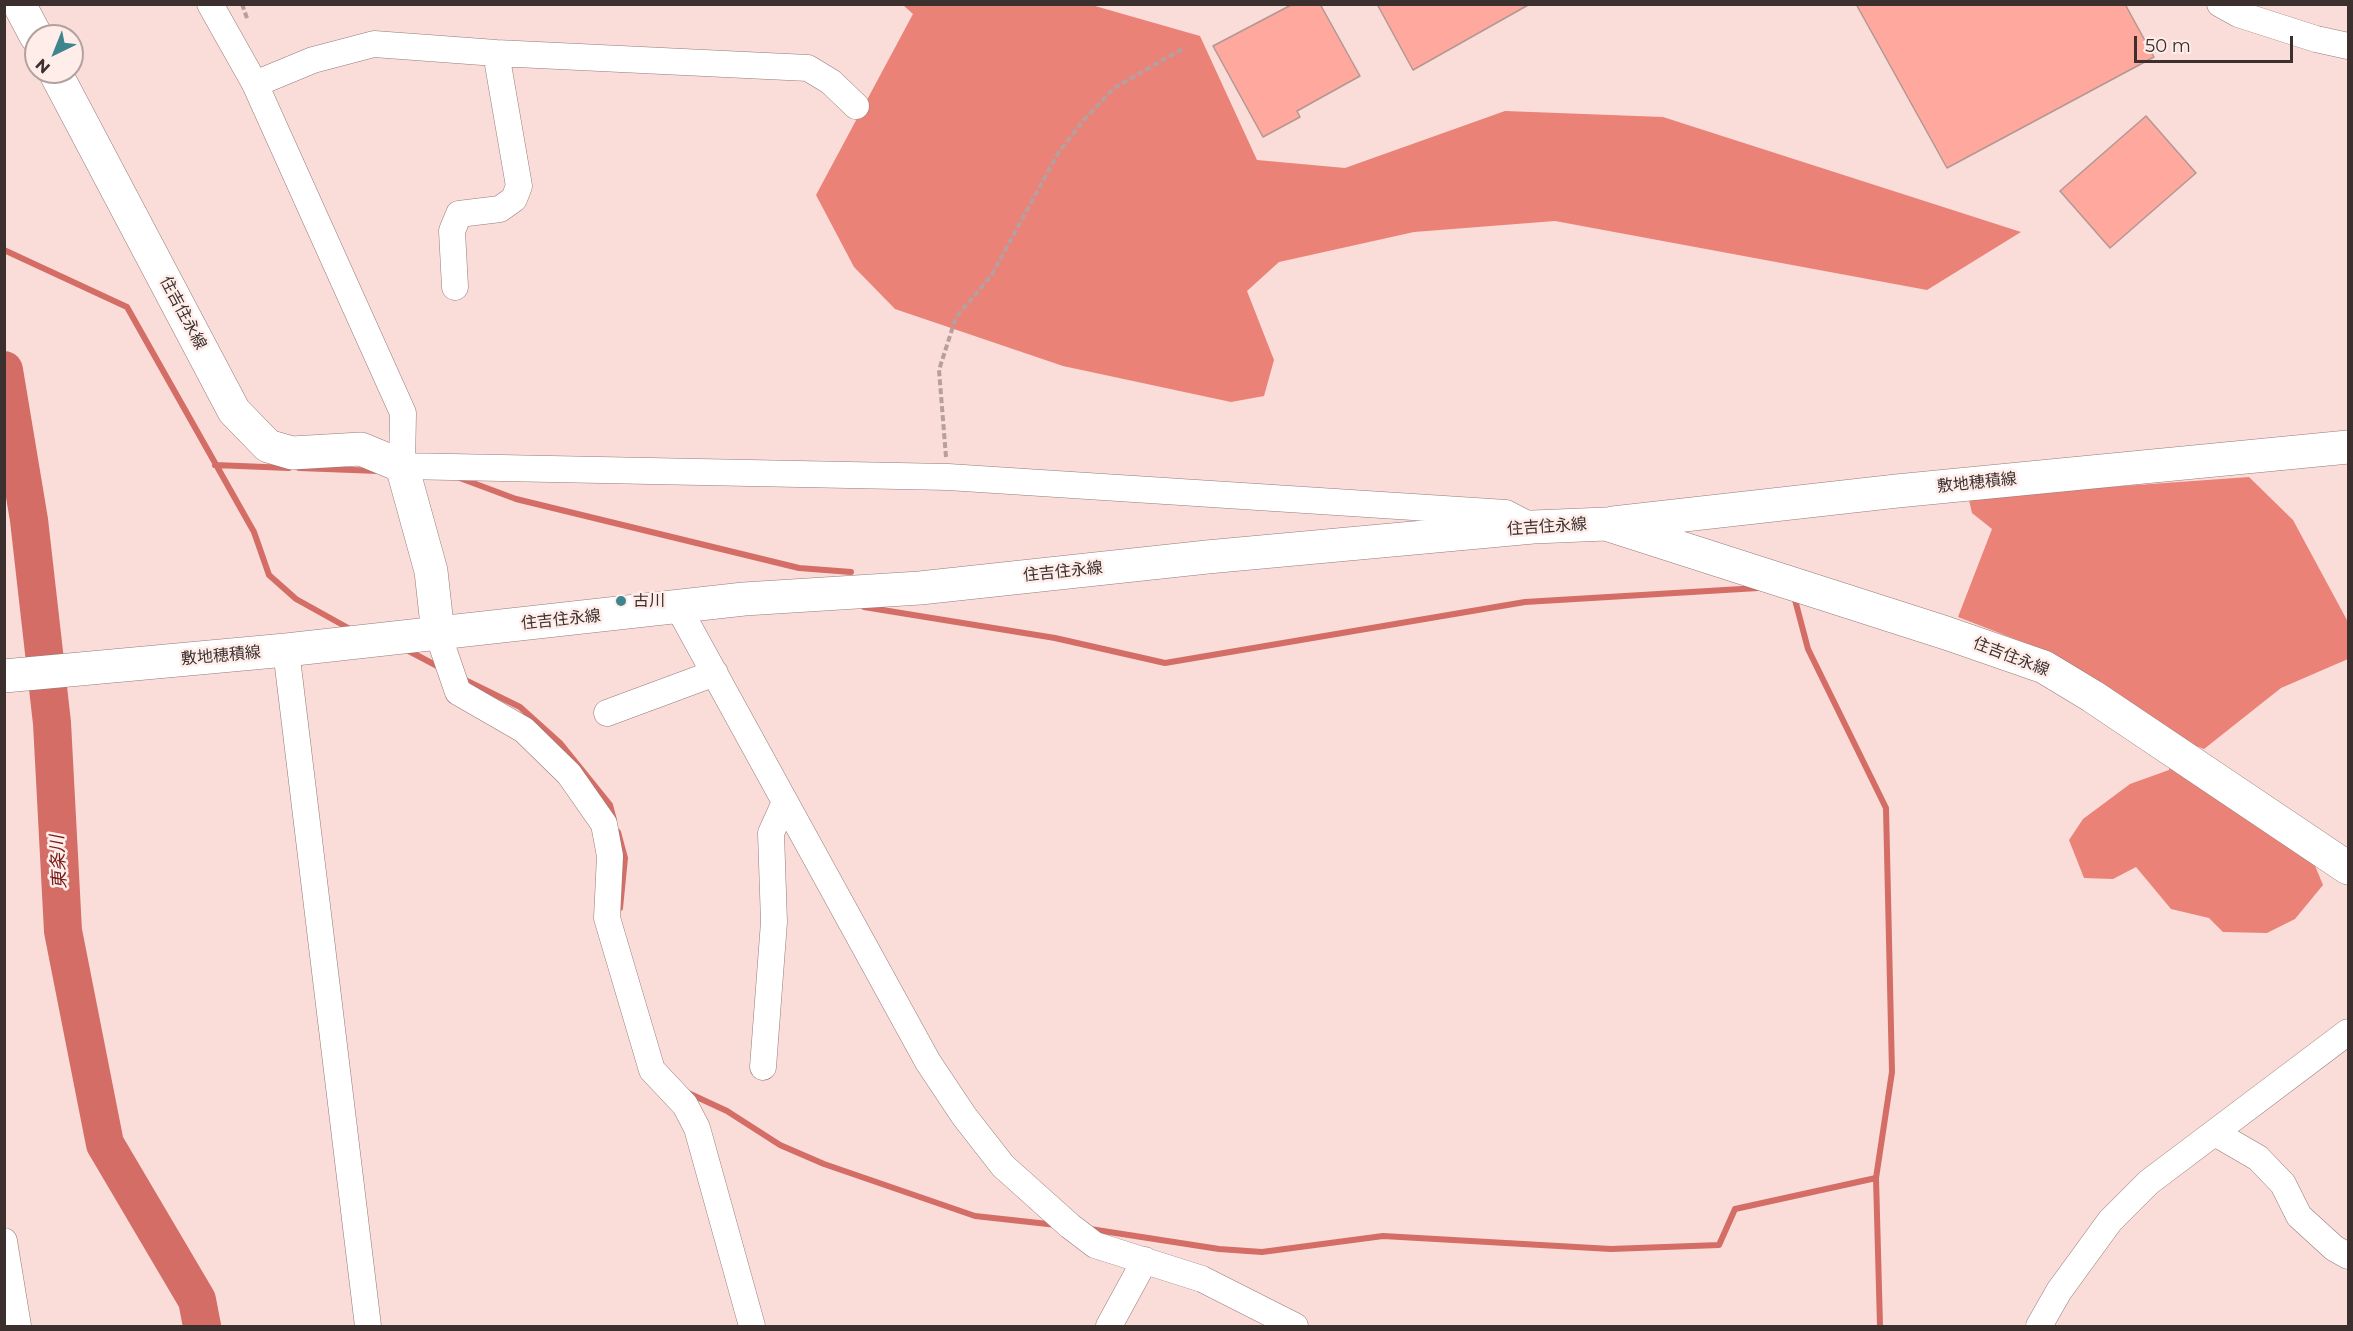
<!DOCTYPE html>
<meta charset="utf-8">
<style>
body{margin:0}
#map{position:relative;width:2353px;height:1331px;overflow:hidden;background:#fadcd9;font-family:Montserrat,sans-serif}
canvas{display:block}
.frame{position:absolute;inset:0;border:6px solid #3b302e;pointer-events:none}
.north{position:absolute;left:24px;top:24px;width:60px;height:60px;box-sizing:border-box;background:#ffedea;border:2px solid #b1a19f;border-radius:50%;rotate:223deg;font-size:16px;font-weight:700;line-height:24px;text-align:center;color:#3b302e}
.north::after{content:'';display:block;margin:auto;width:21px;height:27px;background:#3e858e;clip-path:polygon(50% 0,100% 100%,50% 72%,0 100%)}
.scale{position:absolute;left:2134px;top:36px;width:159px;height:27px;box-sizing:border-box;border:3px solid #3b302e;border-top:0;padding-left:8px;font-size:18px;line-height:21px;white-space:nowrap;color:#3b302e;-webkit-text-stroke:4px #ffedea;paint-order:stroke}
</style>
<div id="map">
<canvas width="2353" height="1331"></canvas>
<div class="frame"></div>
<div class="north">N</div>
<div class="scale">50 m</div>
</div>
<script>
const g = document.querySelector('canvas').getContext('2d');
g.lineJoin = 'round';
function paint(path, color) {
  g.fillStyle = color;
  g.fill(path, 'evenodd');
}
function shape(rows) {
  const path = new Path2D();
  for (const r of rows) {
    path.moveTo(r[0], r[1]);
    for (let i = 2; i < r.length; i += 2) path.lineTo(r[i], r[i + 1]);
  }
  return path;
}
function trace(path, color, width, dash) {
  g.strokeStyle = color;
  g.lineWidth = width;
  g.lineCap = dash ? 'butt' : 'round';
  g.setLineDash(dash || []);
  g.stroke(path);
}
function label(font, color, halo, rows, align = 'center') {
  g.font = font + ' Montserrat,"Noto Sans JP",sans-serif';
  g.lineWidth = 5;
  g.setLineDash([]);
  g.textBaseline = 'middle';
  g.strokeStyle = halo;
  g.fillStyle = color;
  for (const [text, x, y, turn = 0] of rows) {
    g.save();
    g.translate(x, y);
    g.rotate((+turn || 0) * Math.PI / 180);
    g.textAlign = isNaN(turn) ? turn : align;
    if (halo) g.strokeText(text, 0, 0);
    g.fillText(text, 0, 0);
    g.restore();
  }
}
const forest = shape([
 [1088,4,1200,36,1257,160,1345,168,1505,111,1663,117,2021,232,1927,290,1555,221,1414,232,1279,262,1247,291,1274,360,1264,396,1231,402,1063,366,895,309,854,267,816,195,913,14,903,5],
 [2249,477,2293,520,2348,622,2348,659,2281,688,2204,749,2175,738,2051,653,1958,617,1992,529,1972,513,1969,500,1997,495],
 [2171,761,2311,856,2323,885,2295,919,2267,933,2223,932,2209,918,2171,909,2136,867,2113,879,2084,878,2069,840,2083,819,2130,784,2169,770]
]);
const stream = shape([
 [4,250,127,307,254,532,269,575,296,599,350,629],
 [215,465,289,468],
 [299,468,379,471],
 [457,477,516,499,799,568,851,572],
 [1794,596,1808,649,1886,808,1892,1072,1876,1178,1880,1326],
 [864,607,1055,638,1165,663,1525,602,1758,588],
 [405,649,441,668],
 [461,678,520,707,560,743,610,805,614,820],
 [618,832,625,858,620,908],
 [686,1092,727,1111,780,1145,824,1164,975,1216,1057,1225],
 [1090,1229,1219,1249,1262,1252,1383,1236,1611,1249,1719,1245,1735,1209,1876,1178]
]);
const river = shape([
 [4,370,29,520,52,723,63,931,105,1144,197,1300,202,1326]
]);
const building = shape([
 [1293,4,1320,4,1360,76,1297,111,1300,117,1263,137,1213,46,1293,4],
 [1377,4,1530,4,1413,70,1377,4],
 [1856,4,2125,4,2154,57,1947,168,1856,4],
 [2146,116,2196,173,2110,248,2060,191,2146,116]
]);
const path = shape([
 [242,4,248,21],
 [946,457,939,370,956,317,991,276,1057,155,1082,122,1114,88,1184,48]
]);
const minor = shape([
 [210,4,255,84,403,413,402,466,948,477,1506,513,1533,527],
 [2220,4,2238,14,2316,39,2348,46],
 [255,84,313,60,374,44,496,53,808,68,831,82,856,106],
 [455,287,452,231,459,214,500,209,514,199,519,186,496,53],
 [678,607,928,1062,964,1116,1003,1166,1070,1226,1095,1245,1202,1279,1295,1326],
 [438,634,458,692,524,730,569,774,604,824,610,856,607,918,652,1070,685,1105,697,1128,752,1326],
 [286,650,368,1326],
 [607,713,715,673],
 [763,1067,774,922,771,833,785,802],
 [2215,1133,2258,1158,2283,1184,2299,1216,2334,1248,2348,1256],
 [4,1241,18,1326],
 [1109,1326,1145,1260],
 [2039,1326,2059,1291,2110,1221,2149,1182,2348,1032]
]);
const major = shape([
 [19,4,36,36],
 [55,72,234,411,268,446,292,453,361,449,402,466,431,571,438,634],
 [1613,523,1897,491,2348,447],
 [4,676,286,650,744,599,920,588,1207,557,1533,527,1606,524,1946,633,2044,667,2092,696,2348,868]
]);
const markers = [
 [621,601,6,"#3e858e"]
];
const streetNames = [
 ["住吉住永線",183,313,62],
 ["敷地穂積線",1977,483,-6],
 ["住吉住永線",1547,527,-4],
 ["住吉住永線",1063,572,-6],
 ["住吉住永線",561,620,-6],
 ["敷地穂積線",221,656,-5],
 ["住吉住永線",2011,657,21]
];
const poiNames = [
 ["古川",633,601]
];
const waterNames = [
 ["東条川",59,862,-93]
];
paint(forest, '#ea8278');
trace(stream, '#d36d65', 6);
trace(river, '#d36d65', 38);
paint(building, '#fea89e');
trace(building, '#b29793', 1.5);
trace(minor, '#957b78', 27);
trace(major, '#957b78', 34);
trace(path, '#b79f9d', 4, [6, 3]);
trace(minor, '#fff', 26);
trace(major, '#fff', 33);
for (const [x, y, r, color] of markers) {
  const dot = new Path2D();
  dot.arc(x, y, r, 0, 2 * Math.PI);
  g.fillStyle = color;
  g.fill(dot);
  trace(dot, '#ffedea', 2);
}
label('16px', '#3b302e', '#ffedea', streetNames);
label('16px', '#3b302e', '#ffedea', poiNames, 'left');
label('italic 18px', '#771a19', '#ffedea', waterNames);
</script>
